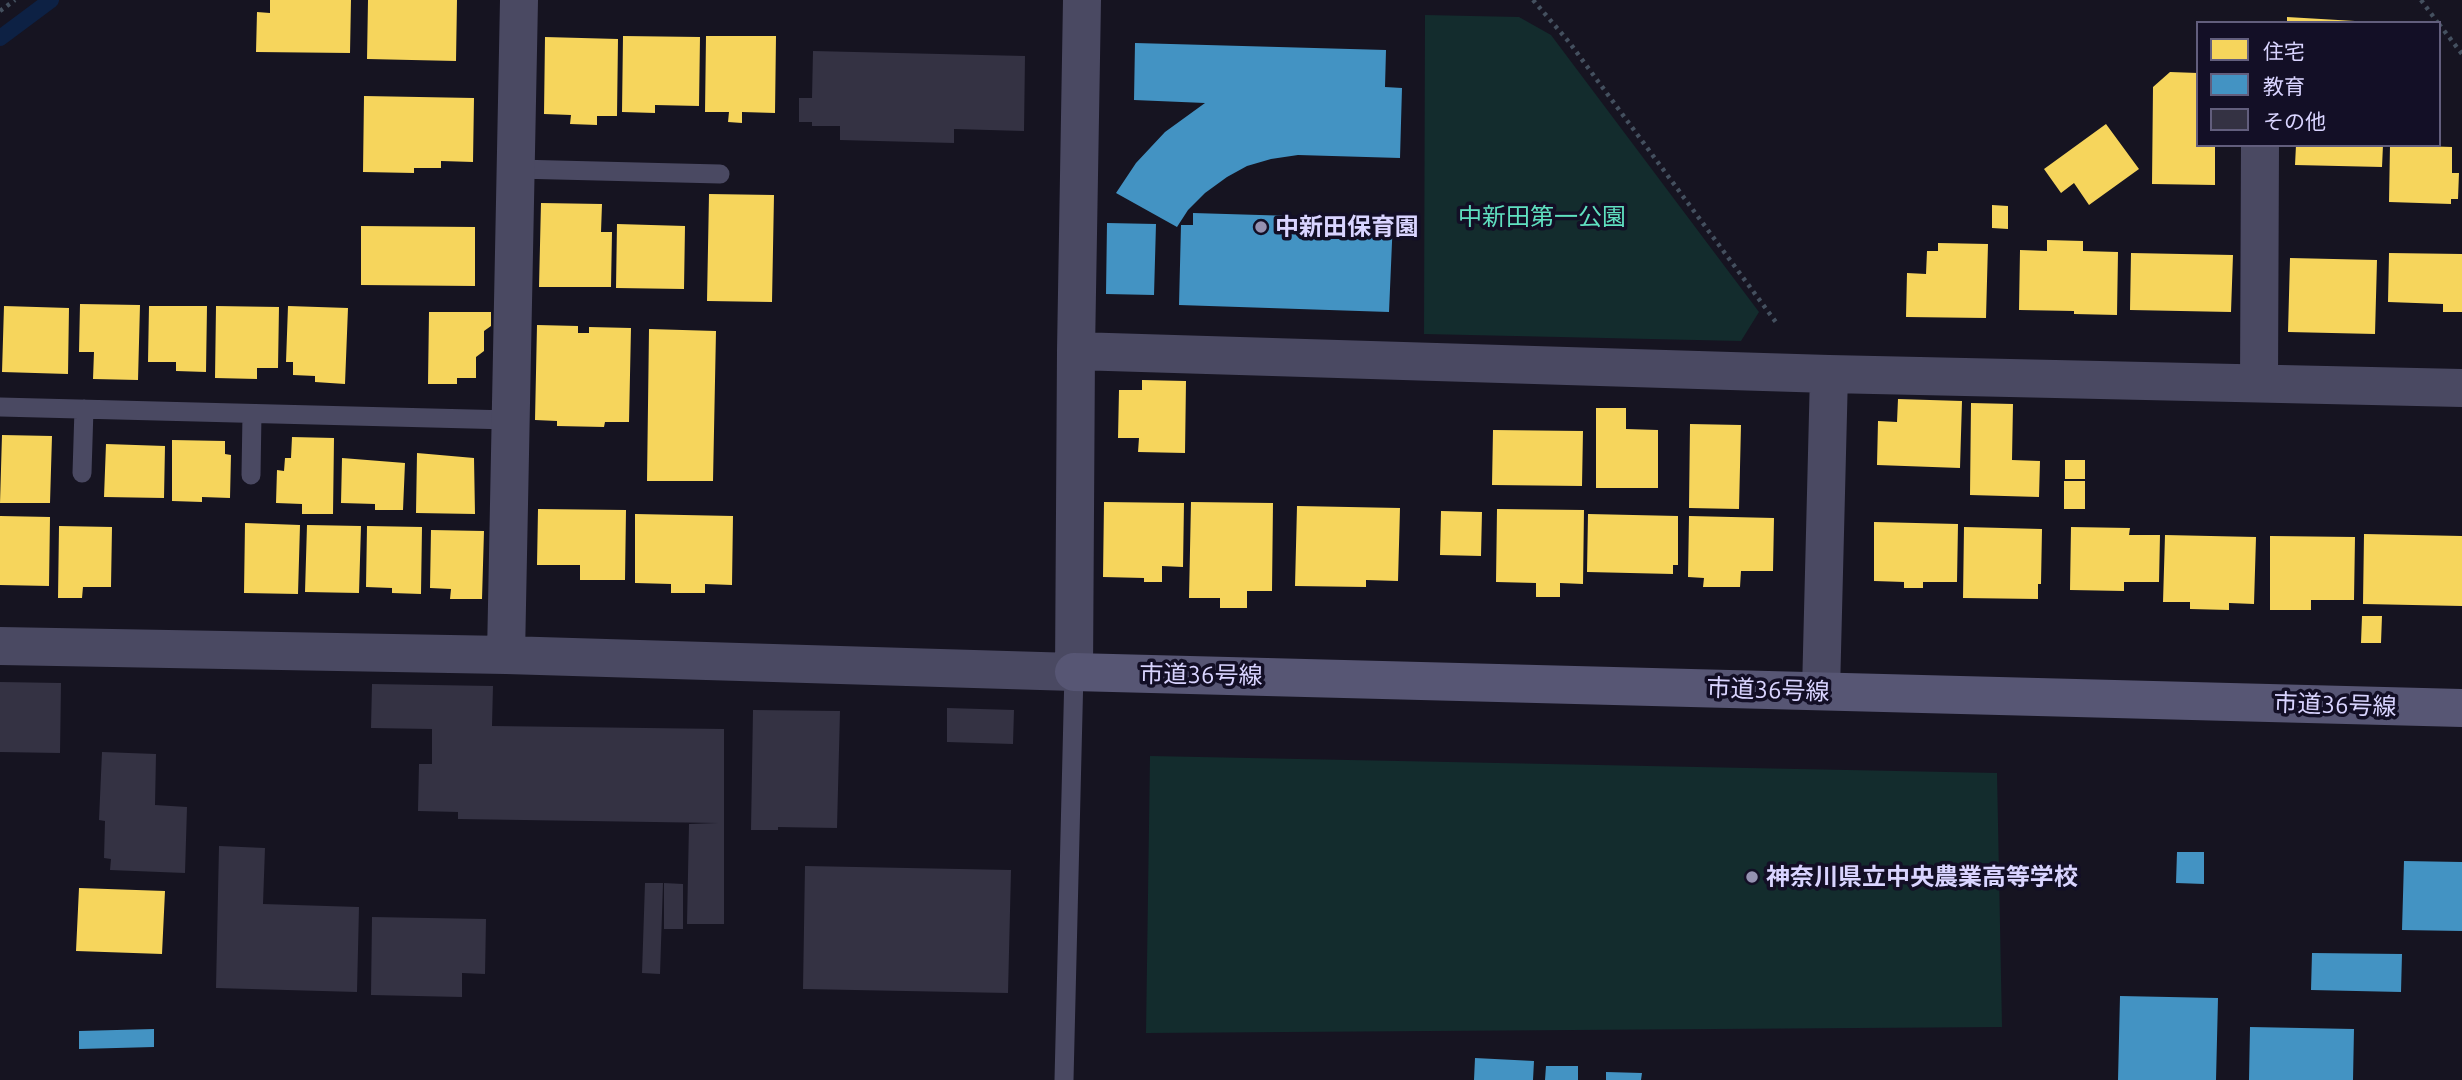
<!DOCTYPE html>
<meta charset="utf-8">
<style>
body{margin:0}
#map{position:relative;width:2462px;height:1080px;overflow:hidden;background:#161421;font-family:Ubuntu,"Noto Sans JP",sans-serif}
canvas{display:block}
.legend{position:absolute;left:2196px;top:21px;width:245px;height:126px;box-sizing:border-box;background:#130f26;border:2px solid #625e7d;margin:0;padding:9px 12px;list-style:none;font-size:21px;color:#d9d4ff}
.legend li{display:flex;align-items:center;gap:14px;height:35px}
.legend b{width:35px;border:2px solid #625e7d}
</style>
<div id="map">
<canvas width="2462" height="1080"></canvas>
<ul class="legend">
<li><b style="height:19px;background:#f6d55c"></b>住宅</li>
<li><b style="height:19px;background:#4393c3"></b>教育</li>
<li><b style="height:19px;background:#343243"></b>その他</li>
</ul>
</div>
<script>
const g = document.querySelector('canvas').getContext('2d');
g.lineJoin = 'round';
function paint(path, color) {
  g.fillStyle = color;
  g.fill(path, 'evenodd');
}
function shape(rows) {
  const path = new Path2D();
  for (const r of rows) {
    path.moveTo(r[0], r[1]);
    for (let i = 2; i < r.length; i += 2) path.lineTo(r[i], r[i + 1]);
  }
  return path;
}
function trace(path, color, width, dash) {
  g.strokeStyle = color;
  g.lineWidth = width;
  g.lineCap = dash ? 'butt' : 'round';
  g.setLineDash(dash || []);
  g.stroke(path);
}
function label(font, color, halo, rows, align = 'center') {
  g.font = font + ' Ubuntu,"Noto Sans JP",sans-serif';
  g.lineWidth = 7;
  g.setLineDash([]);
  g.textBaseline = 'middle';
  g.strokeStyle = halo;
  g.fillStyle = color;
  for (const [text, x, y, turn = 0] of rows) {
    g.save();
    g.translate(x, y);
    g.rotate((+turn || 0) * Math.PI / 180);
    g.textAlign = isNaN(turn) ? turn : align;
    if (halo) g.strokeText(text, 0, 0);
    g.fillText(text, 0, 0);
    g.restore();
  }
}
const green = shape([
 [1425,15,1519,17,1551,35,1759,312,1741,341,1424,334],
 [1150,756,1997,773,2002,1027,1146,1033]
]);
const homes = shape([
 [270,0,351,0,350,53,256,52,257,12,270,13],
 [368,0,457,0,456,61,367,59],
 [2287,17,2355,21,2355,23,2287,23],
 [623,36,700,37,699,106,655,105,655,113,622,112],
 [706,36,776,36,775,113,742,112,742,123,728,122,729,112,705,112],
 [545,37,618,39,617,116,597,116,597,125,570,124,571,115,544,114],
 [2170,72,2198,73,2198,145,2215,145,2215,185,2152,184,2153,87],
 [364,96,474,98,473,162,441,161,441,168,414,168,414,173,363,172],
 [2106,124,2139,169,2089,205,2074,183,2061,193,2044,169],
 [2296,145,2383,145,2382,167,2295,165],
 [2390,145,2452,147,2452,173,2459,173,2458,199,2451,199,2451,204,2389,202],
 [709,194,774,195,772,302,707,301],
 [541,203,602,204,601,232,612,232,611,287,539,287],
 [1992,205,2008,206,2008,229,1992,228],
 [617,224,685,226,684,289,616,288],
 [361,226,475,227,475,286,361,285],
 [2047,240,2083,241,2083,251,2118,252,2117,315,2074,314,2074,311,2019,310,2020,250,2047,251],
 [1938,243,1988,244,1986,318,1906,317,1907,273,1926,274,1927,251,1938,251],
 [2131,253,2233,255,2231,312,2130,310],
 [2389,253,2462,254,2462,312,2443,312,2443,304,2388,302],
 [2290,258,2377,260,2375,334,2288,332],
 [80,304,140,305,138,380,93,379,94,352,79,352],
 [4,306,69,308,68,374,2,372],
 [149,306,207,306,206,372,176,371,176,362,148,362],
 [216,306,279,307,278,368,257,368,257,379,215,378],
 [288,306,348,308,345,384,315,382,315,376,293,375,293,362,286,362],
 [429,312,491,312,491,326,484,331,484,351,476,357,476,378,457,378,457,384,428,384],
 [537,325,578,326,578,333,589,333,589,327,631,328,629,422,605,422,604,427,557,426,557,421,535,420],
 [649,329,716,331,713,481,647,481],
 [1142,380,1186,381,1185,453,1138,452,1139,438,1118,438,1119,390,1142,390],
 [1898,399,1962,401,1960,468,1877,465,1878,421,1897,422],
 [1971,403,2013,404,2012,460,2040,461,2039,497,1970,495],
 [1596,408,1626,408,1626,429,1658,430,1658,488,1596,488],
 [1690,424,1741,425,1739,509,1689,508],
 [1493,430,1583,431,1582,486,1492,485],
 [2,435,52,436,50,503,0,503],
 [292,437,334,438,333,514,302,514,302,504,276,503,277,470,284,471,285,458,291,458],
 [172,440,225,441,225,454,231,455,230,498,202,497,202,502,172,501],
 [106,444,165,446,164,498,104,497],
 [417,453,474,458,475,514,416,513],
 [342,458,405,463,403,510,375,510,375,504,341,503],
 [2065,460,2085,460,2085,479,2065,479],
 [2064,481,2085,481,2085,509,2064,509],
 [1104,502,1184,503,1183,567,1162,566,1162,582,1144,582,1144,578,1103,577],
 [1191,502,1273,503,1272,591,1247,591,1247,608,1220,608,1220,598,1189,598],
 [1297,506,1400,508,1398,581,1366,580,1366,587,1295,586],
 [538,509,626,510,625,580,580,580,580,565,537,565],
 [1497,509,1584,510,1583,584,1560,583,1560,597,1536,597,1536,583,1496,582],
 [1441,511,1482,512,1481,556,1440,555],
 [635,514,733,516,732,585,705,584,705,593,671,593,671,584,635,583],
 [1588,514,1678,516,1678,565,1673,565,1673,574,1587,572],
 [0,516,50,517,49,586,0,585],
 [1689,516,1774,518,1773,571,1741,571,1740,587,1703,587,1704,578,1688,577],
 [1874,522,1958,524,1957,582,1923,582,1923,588,1904,588,1904,582,1874,581],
 [245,523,300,525,298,594,244,593],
 [307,525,361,526,359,593,305,592],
 [59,526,112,527,111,587,83,587,82,598,58,598],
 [367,526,422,527,421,594,392,593,392,588,366,587],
 [1964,527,2042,529,2041,584,2038,584,2038,599,1963,598],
 [2071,527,2130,528,2129,535,2160,535,2159,582,2124,582,2124,591,2070,590],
 [431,530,484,531,482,599,450,599,451,589,430,588],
 [2364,534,2462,536,2462,606,2363,604],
 [2165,535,2256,537,2254,604,2229,603,2229,610,2190,609,2190,602,2163,602],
 [2270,536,2355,537,2354,600,2311,600,2311,610,2270,610],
 [2362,616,2382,616,2381,643,2361,643],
 [79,888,165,891,162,954,76,951]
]);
const schools = shape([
 [1135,43,1386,50,1385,87,1402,88,1400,158,1298,155,1271,159,1247,166,1227,177,1205,193,1188,210,1177,227,1116,193,1136,163,1165,132,1205,103,1134,100],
 [1193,213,1393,219,1389,312,1179,305,1181,225,1193,225],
 [1107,223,1156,224,1154,295,1106,294],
 [2177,852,2204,852,2204,884,2176,883],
 [2404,861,2462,862,2462,931,2402,930],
 [2312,953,2402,954,2401,992,2311,990],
 [2120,996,2218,998,2216,1080,2118,1080],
 [2250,1027,2354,1029,2353,1080,2249,1080],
 [154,1029,154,1047,79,1049,79,1031],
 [1475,1058,1534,1061,1533,1080,1474,1080],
 [1546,1066,1578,1066,1578,1080,1545,1080],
 [1606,1072,1642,1073,1641,1080,1606,1080]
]);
const stream = shape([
 [0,38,51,0]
]);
const building = shape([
 [813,51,1025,56,1024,131,954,129,954,143,840,140,840,126,812,126,812,122,799,122,799,98,812,98],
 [0,682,61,683,60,753,0,752],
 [372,684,493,686,492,726,724,729,724,924,687,924,689,824,718,823,458,819,458,812,418,811,419,764,432,764,432,729,371,728],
 [947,708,1014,710,1013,744,947,742],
 [753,710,840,711,837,828,778,827,778,830,751,830],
 [102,752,156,754,155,805,187,807,185,873,110,870,111,859,104,858,105,821,99,820],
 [219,846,265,848,263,904,359,907,357,992,216,988],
 [805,866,1011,870,1008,993,803,989],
 [645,883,663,883,660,974,642,973],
 [664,883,683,884,683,929,664,929],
 [372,917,486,919,485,974,462,973,462,997,371,995]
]);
const path = shape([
 [1533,0,1569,42,1778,325],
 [2421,0,2438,23],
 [0,11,15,0],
 [2439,24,2462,54]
]);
const lane = shape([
 [516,169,720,174],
 [0,407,510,420],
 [82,473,84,409],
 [251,475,252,414],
 [1064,1080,1074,672]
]);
const street = shape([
 [1076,351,1829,374,2462,388],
 [2259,383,2260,145],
 [0,646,506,655,1074,672,1076,351,1082,0],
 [506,655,519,0],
 [1821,691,1829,374]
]);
const secondary = shape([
 [1074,672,2462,708]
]);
const markers = [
 [1261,227,7,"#9591b1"],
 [1752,877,7,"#9591b1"]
];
const parkNames = [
 ["中新田第一公園",1542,217]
];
const poiNames = [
 ["中新田保育園",1275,227],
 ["神奈川県立中央農業高等学校",1766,877]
];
const streetNames = [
 ["市道36号線",1201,675,1],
 ["市道36号線",1768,690,2],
 ["市道36号線",2335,705,2]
];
paint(green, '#132c2d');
paint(homes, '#f6d55c');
paint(schools, '#4393c3');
trace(stream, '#0d2144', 16);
paint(building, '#343243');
trace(path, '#44505f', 4.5, [3.5, 5]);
trace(lane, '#4a4962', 19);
trace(street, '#4a4962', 38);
trace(secondary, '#575674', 38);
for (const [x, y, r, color] of markers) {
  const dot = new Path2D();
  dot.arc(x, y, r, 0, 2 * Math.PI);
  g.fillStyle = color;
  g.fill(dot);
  trace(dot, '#130f26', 2.5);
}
label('24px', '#5fe0c0', '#130f26', parkNames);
label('bold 24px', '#d9d4ff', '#130f26', poiNames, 'left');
label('24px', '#d9d4ff', '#130f26', streetNames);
</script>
